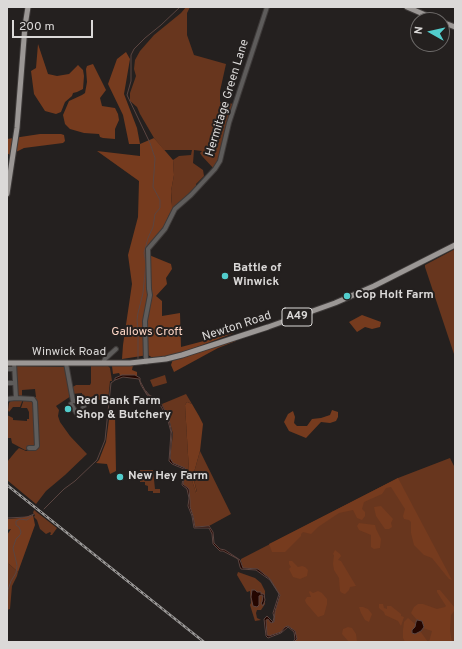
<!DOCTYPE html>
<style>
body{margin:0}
#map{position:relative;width:462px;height:649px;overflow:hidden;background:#24201f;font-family:Overpass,sans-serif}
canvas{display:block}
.frame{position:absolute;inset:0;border:8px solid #dbd9d8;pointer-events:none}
.north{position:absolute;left:410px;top:12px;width:40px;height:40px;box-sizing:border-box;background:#24201f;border:1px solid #6d6a69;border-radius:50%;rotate:278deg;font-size:11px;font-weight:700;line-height:16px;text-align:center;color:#dbd9d8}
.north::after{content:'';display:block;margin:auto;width:14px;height:18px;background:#52cdcc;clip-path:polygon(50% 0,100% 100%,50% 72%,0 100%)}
.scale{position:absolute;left:12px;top:20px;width:81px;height:18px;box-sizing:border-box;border:2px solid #dbd9d8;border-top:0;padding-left:5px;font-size:12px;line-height:14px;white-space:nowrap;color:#dbd9d8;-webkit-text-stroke:3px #24201f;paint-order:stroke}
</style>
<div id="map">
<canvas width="462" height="649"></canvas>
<div class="frame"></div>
<div class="north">N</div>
<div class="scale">200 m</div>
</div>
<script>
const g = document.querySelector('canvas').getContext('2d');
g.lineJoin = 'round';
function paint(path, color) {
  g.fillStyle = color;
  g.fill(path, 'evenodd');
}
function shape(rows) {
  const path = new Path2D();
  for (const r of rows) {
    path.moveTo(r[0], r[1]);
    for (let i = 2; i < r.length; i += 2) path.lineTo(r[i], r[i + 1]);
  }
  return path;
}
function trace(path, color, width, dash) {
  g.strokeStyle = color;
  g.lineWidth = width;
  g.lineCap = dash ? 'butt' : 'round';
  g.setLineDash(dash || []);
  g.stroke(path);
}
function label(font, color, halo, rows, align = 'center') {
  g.font = font + ' Overpass,sans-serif';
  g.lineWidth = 4;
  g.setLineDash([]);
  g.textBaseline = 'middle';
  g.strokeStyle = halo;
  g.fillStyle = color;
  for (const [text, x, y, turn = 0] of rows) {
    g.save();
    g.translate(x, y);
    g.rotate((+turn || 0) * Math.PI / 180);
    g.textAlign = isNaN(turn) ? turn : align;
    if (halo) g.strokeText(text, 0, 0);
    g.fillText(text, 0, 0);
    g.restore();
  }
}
const green = shape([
 [186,7,190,7,187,13,187,35,194,55,226,64,220,91,220,102,234,104,221,155,214,169,202,156,200,153,202,151,194,150,193,163,203,170,204,176,196,184,196,186,197,187,169,215,172,202,171,191,174,175,173,160,179,156,191,155,192,150,164,150,154,138,140,114,137,107,130,101,130,93,136,76,134,69,135,60,140,51,154,35,181,13],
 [455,249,455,357,425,267,425,265],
 [16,366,65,367,71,396,56,406,59,410,58,416,60,422,70,436,87,454,65,475,46,491,36,504,7,480,7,462,16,451,19,448,26,451,38,449,39,445,38,419,38,448,25,450,12,443,11,438,8,438,7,436,7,415,13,418,13,420,27,421,27,419,29,419,29,412,27,408,21,408,24,399,32,401,35,405,38,418,37,403,24,397,36,397,35,389,22,390,22,397,17,396],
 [91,366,108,366,110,368,112,381,110,381,108,401,88,398,87,401,82,398,82,393,72,394,71,388,76,385,90,385,91,383],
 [165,375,167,383,153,387,150,380],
 [186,394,192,404,187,402,185,405,189,471,196,493,197,492,193,476,200,451,231,514,209,526,195,527,193,516,190,507,190,501,189,489,183,484,185,468,173,463,170,458,173,434,169,419,162,404],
 [12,399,23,399,20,407,13,407,9,412,8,410,9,403],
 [450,458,455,468,455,642,294,642,297,639,295,631,288,626,284,628,281,632,269,636,267,635,266,620,268,619,273,623,275,611,280,595,270,579,258,569,243,568,241,561,241,559,398,478],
 [140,470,153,470,155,489,160,489,160,493,153,493,153,491,148,491,148,486,145,485,145,482,140,482],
 [34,510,57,528,52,535,50,535,51,533,50,532,46,534,40,529,37,520,34,517,35,515,33,513],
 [7,556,9,557,9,564,18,572,17,576,12,586,10,609,7,610],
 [238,572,255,578,261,583,265,591,265,604,261,610,257,610,256,613,257,618,261,620,255,621,250,605,251,603,250,591,247,592,237,575]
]);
const forest = shape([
 [38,44,48,74,57,76,69,74,78,65,83,70,84,76,83,89,77,92,73,93,72,96,65,102,61,112,56,114,45,111,34,94,31,71,36,68],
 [126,52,130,59,124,94,137,128,140,144,154,138,173,160,174,175,171,191,172,208,161,233,153,240,149,255,171,264,172,269,166,278,167,284,156,296,162,301,162,316,180,313,181,347,234,333,176,355,153,358,148,355,122,359,123,345,132,284,128,255,138,217,139,181,97,151,140,156,140,144,129,144,123,115,108,84,117,59],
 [93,64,106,90,100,98,102,106,115,108,118,114,119,120,115,129,115,139,103,138,100,137,99,134,84,133,70,129,65,124,63,115,69,101,82,95,85,93,87,82,86,69,87,66],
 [40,134,61,134,64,135,65,141,63,143,24,148,10,155,7,153,7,139],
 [362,315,381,322,380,327,372,329,365,327,357,332,349,322],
 [235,340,236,341,218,348,174,372,171,365,173,359,199,352],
 [133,365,132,370,137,372,137,376,120,375,119,373,113,374,112,366],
 [187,402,192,404,199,416,203,424,200,451,193,476,197,493,196,493,189,471,185,405],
 [332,410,338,412,338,417,336,421,330,423,321,422,306,438,289,431,284,422,288,414,293,411,295,417,294,423,297,426,307,426,312,419,321,418,330,415],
 [110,412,115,413,116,471,110,474,107,464,96,463,99,460,106,442],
 [398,478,452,580,449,579,432,558,424,555,414,545,411,533,411,522,409,520,404,519,403,516,405,509,391,487,386,488,382,494,364,502,362,509,365,512,365,516,362,520,357,518,353,510,339,513,318,527,311,534,303,532,301,534,301,536,285,552,272,552,269,544],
 [381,506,393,519,391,523,392,527,389,529,385,529,376,516,374,507],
 [33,515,35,525,18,572,9,564,8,562,7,535,11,529,7,530,7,519,20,518],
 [359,523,375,525,376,529,381,539,380,548,374,549,371,547,371,535,359,530,357,526],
 [335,550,340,554,341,556,338,560,341,561,356,586,350,587,349,590,345,594,342,593,340,591,339,578,334,570,333,564,334,555,333,554],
 [289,561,292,561,298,567,302,566,305,567,308,570,307,576,300,579,293,577,289,569,291,567,289,564],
 [437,590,440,590,455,608,455,610,451,615,450,630,452,642,429,642,432,631,423,628,424,627,422,621,417,620,411,613,414,607,418,604,423,604,437,609,445,607,446,606,437,592],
 [310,591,313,593,318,591,322,593,327,599,327,604,324,615,318,617,306,603,305,600,307,597,311,597,309,592],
 [379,604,383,604,384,608,387,609,387,606,391,606,401,614,401,616,404,617,401,626,398,621,385,615,384,612,379,608],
 [359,607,363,607,368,609,372,614,369,622,365,620,361,613],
 [408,618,415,624,428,642,405,642,403,638,403,630,404,622],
 [348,627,352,628,356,634,357,642,349,642,342,634,343,629]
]);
const water = shape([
 [122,375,135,375,140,378,140,381,147,394,159,400,162,405,169,419,172,434,170,458,173,463,185,468,183,484,189,489,190,501,190,507,193,516,195,527,209,526,213,532,214,543,220,549,225,550,240,560,243,568,258,569,270,579,280,595,275,611,274,622,271,623,268,619,266,620,267,635,269,636,281,632,285,627,288,626,295,631,297,639,294,642,293,642,295,639,294,632,288,627,281,633,268,638,266,636,264,619,267,616,273,622,274,617,273,613,279,594,270,580,256,570,241,569,240,567,238,559,223,551,220,551,213,544,212,534,209,528,194,528,192,516,188,506,189,498,187,489,182,485,184,469,172,464,169,461,171,432,167,417,158,401,147,395,141,385,139,379,123,377,115,380,115,378,122,375],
 [252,590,255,590,257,592,261,592,261,594,264,594,265,600,263,606,261,603,262,602,263,596,261,595,259,596,259,605,257,607,253,606,251,597,252,590],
 [417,620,422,621,424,627,421,631,415,634,412,633,412,630,415,627,416,622,417,620]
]);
const stream = shape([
 [138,359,138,331,137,320,138,313,143,293,146,264,144,253,148,238,153,227,155,214,160,208,160,200,153,187,155,158,150,143,127,95,131,81,131,55,134,49,145,38,161,25,180,7],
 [146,391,150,396],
 [44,509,64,489,75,481,97,460,105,440,111,383,115,380],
 [7,518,27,517,34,514],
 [17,565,13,548,16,539,20,535,21,532,19,527,16,525,16,521,20,519,27,520,33,515],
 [7,606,8,590,11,581,16,573,17,566]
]);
const minor = shape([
 [146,362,145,321,150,295,149,289,148,249,165,229,175,209,191,195,215,169,220,161,229,123,267,7],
 [14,363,16,398],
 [66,363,73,401,83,401,85,404,81,412,77,414,71,404],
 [103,363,105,359,116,349],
 [7,369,14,369],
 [7,383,15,383],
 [7,399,16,398,33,399,35,402,37,446,35,448,29,448]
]);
const major = shape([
 [407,7,437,20],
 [442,22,455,27],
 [7,194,17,128,25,26,28,7],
 [7,363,130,363,166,359,182,355,268,327,335,303,374,286,455,245]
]);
const rail = shape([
 [7,485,204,642]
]);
const markers = [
 [225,276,4,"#52cdcc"],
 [347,296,4,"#52cdcc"],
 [68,409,4,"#52cdcc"],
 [120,477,4,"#52cdcc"]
];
const shields = [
 [297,317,30]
];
const shieldNames = [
 ["A49",297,317]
];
const streetNames = [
 ["Hermitage Green Lane",228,98,-73],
 ["Newton Road",237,327,-18],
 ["Winwick Road",69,353]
];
const poiNames = [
 ["Battle of",233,269],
 ["Winwick",233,283],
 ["Cop Holt Farm",355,296],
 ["Red Bank Farm",76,402],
 ["Shop & Butchery",76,416],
 ["New Hey Farm",128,477]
];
const parkNames = [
 ["Gallows Croft",147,333]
];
paint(green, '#68361e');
paint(forest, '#763b1e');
paint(water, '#240600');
trace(water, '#5b4541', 1);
trace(stream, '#5b4541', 1);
trace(minor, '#3e3a39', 6);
trace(major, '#3e3a39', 7);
trace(minor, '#5e5c5b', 4);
trace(major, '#9b9795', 5);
trace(rail, '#9b9998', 2.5);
trace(rail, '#24201f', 1, [3]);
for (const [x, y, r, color] of markers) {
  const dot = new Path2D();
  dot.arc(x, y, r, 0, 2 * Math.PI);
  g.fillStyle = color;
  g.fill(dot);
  trace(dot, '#24201f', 1.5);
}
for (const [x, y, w] of shields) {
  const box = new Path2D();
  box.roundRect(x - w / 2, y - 9, w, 18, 3);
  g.fillStyle = '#24201f';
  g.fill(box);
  trace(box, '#dbd9d8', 1);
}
label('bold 11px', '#dbd9d8', null, shieldNames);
label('12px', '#dbd9d8', '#24201f', streetNames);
label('bold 12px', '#dbd9d8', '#24201f', poiNames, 'left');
label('12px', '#fad3c3', '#24201f', parkNames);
</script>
